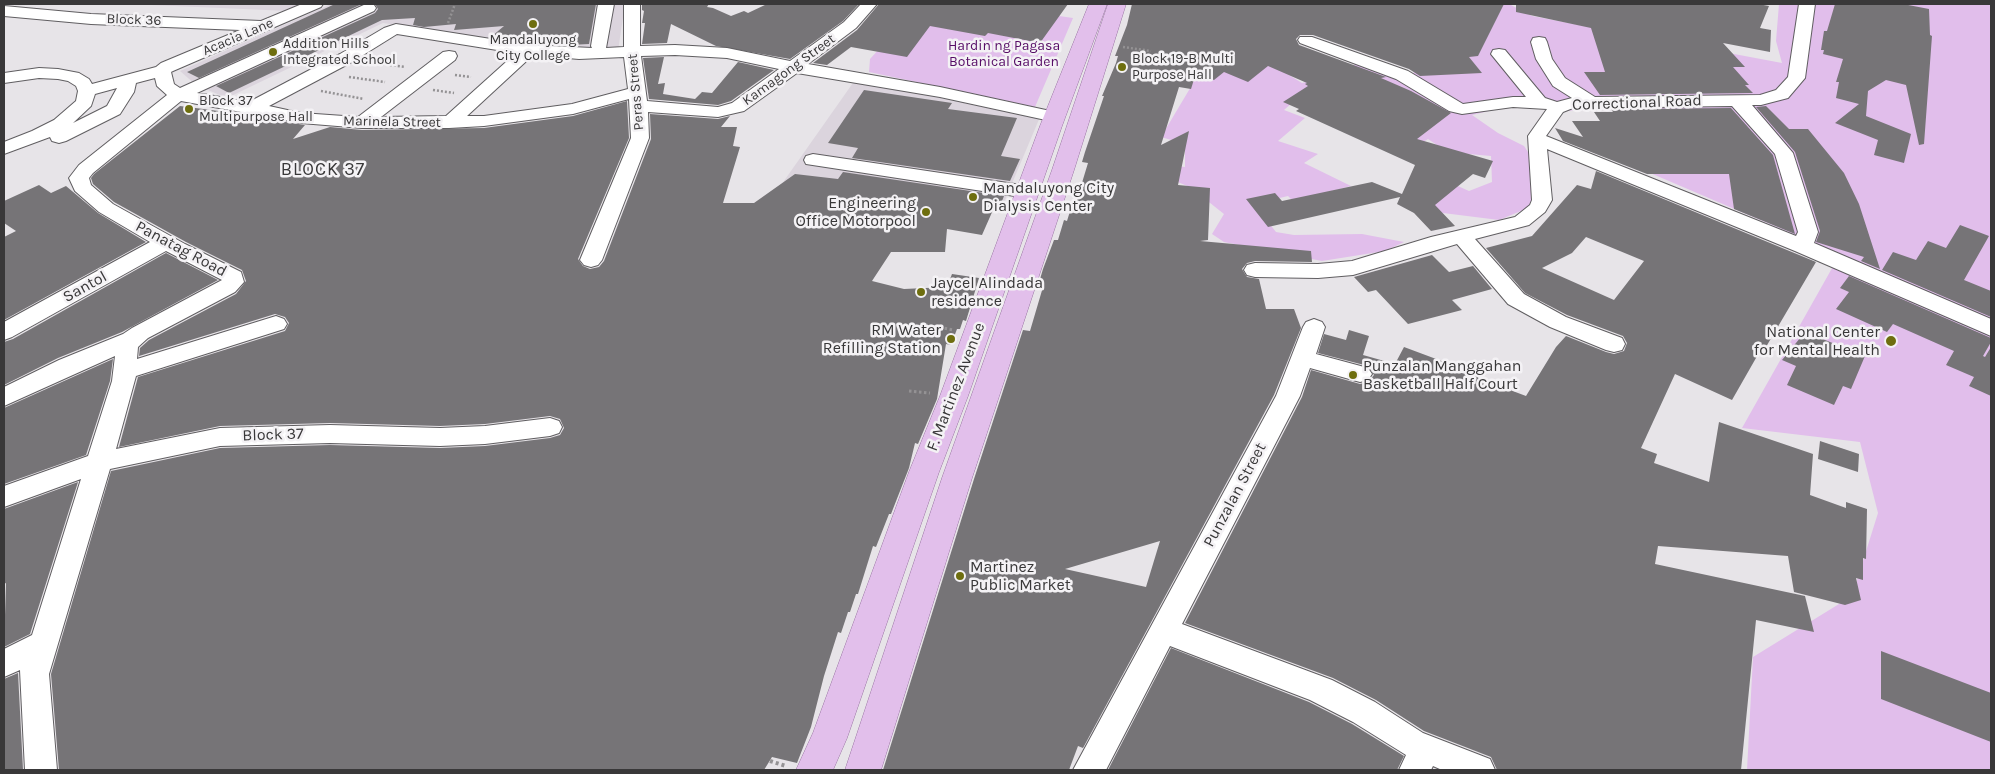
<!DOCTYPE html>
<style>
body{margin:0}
#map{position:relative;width:1995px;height:774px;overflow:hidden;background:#e7e4e8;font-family:Karla,sans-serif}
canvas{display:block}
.frame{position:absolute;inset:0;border:5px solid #393839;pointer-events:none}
</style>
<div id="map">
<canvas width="1995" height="774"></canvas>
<div class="frame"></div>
</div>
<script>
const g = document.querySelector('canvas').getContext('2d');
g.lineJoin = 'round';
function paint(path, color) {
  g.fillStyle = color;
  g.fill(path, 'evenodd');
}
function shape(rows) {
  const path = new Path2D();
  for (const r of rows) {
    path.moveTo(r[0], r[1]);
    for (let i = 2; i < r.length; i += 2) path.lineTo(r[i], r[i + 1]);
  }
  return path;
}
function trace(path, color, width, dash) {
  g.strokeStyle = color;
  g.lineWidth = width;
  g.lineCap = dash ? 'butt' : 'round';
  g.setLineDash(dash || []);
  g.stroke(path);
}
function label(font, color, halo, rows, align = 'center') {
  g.font = font + ' Karla,sans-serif';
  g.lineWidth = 5;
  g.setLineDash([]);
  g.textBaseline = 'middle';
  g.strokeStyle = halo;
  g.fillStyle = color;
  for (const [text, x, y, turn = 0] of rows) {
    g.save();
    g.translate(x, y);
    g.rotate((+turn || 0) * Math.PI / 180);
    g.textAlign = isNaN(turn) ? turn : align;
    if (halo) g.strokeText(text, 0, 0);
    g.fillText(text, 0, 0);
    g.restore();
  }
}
const built = shape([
 [128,4,306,4,289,11],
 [331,4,625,4,618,51,550,47,383,23,227,98,196,85,180,71],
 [855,80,1040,117,1000,212,913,198,779,188]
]);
const green = shape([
 [926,4,976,4,1073,18,1035,107,869,72,870,59,912,13],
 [1479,4,1509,4,1532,16,1782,63,1776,41,1779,4,1991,4,1991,770,1747,770,1753,657,1852,596,1878,513,1860,442,1742,428,1840,254,1615,158,1622,121,1614,108,1562,111,1548,107,1513,105,1472,115,1498,133,1524,146,1530,155,1533,206,1499,220,1427,211,1440,178,1469,191,1492,182,1491,156,1447,152,1428,139,1408,151,1299,97,1284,110,1305,118,1278,141,1318,154,1304,163,1351,186,1293,201,1288,196,1254,204,1276,232,1294,235,1362,234,1404,242,1385,251,1322,261,1224,242,1212,234,1224,214,1190,187,1153,172,1152,164,1185,167,1185,144,1161,137,1192,85,1187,67,1263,46,1284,72,1302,83,1323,78,1343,77,1357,62,1412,74,1457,36]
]);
const building = shape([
 [335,4,362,4,199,78,187,72],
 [375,4,596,4,589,44,570,45,491,37,504,26,454,30,456,24,424,27,413,25,415,18,382,20,229,93,216,86,375,13,378,9],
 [642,4,709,4,707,7,713,8,731,16,744,11,748,13,767,4,859,4,843,21,790,59,716,46,671,24,667,43,642,44,645,23,642,23,644,11,642,10],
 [879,4,1068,4,1040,43,988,33,985,36,930,26,907,57,851,47,827,65,813,63,857,30],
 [1132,4,1504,4,1478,56,1469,57,1482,73,1420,76,1409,69,1313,35,1300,35,1296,39,1299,45,1386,77,1381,78,1411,91,1451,113,1417,139,1493,161,1485,178,1473,174,1435,205,1455,226,1431,231,1414,213,1397,204,1400,197,1268,227,1246,199,1275,193,1282,201,1372,182,1402,194,1415,165,1296,111,1299,109,1283,102,1308,86,1305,84,1307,83,1268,66,1248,82,1224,72,1214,80,1196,73,1191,89,1179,87,1161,145,1189,131,1178,185,1210,188,1208,240,1200,241,1311,251,1312,262,1255,261,1247,263,1242,269,1247,277,1259,279,1266,309,1294,309,1301,328,1274,395,1083,748,1078,746,1069,770,883,770,974,479,1023,330,1030,331,1043,287,1038,286,1043,269,1054,240,1058,240,1064,220,1067,221,1071,208,1074,209,1088,163,1082,162,1085,152,1104,96,1102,96,1116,63,1118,56,1115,56,1127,25],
 [1160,541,1146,587,1065,569],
 [1516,4,1758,4,1769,6,1760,28,1771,30,1770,52,1723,43,1745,67,1733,67,1749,85,1745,85,1753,93,1600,95,1584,72,1605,72,1591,28,1516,12],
 [1835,4,1903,4,1929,9,1930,35,1932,36,1924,144,1919,145,1906,85,1886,80,1868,91,1866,116,1911,134,1904,163,1874,155,1878,140,1835,123,1859,104,1836,98,1839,82,1836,82,1843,59,1823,54,1824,50,1821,50,1824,31,1827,31],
 [664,57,658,84,665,83,663,94,695,99,702,92,712,93,738,62,774,70,731,101,718,105,649,99,643,58],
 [864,90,952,103,948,109,1017,118,1001,156,1020,159,1010,181,852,158,858,148,828,143],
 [627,101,629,138,578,259,583,266,590,269,599,267,604,261,651,139,650,114,718,119,730,116,721,127,737,127,733,146,740,147,723,203,754,203,795,174,838,179,843,172,1004,196,998,211,993,210,982,235,947,229,945,252,891,252,872,281,904,289,947,287,952,274,979,278,966,321,963,320,960,329,957,329,951,345,946,344,937,399,918,444,915,443,909,468,891,514,889,514,876,547,873,546,858,594,856,594,850,612,848,612,841,633,838,632,824,676,811,727,797,763,772,757,764,770,59,770,51,674,111,471,220,448,330,445,440,448,485,446,550,438,560,435,564,428,560,419,550,416,485,424,440,426,330,423,220,426,119,447,138,377,285,331,289,323,285,317,275,314,139,356,140,348,149,340,236,294,246,281,242,270,186,242,114,202,93,184,91,178,94,174,180,106,234,113,227,118,272,120,305,125,293,139,330,127,362,130,484,128,573,116],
 [1766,106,1789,129,1808,129,1844,173,1859,204,1880,269,1861,261,1864,257,1816,242,1820,231,1795,152,1756,107],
 [1731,108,1773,155,1795,234,1734,209,1729,174,1647,174,1563,141,1555,128,1583,137,1572,121,1600,121,1594,112,1613,112,1611,109],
 [1596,171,1816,262,1763,352,1760,351,1732,400,1675,374,1641,448,1657,454,1654,463,1709,482,1719,422,1813,454,1810,495,1846,508,1846,502,1867,509,1866,559,1863,558,1863,580,1856,578,1861,600,1845,605,1794,592,1788,556,1658,546,1655,564,1805,596,1814,632,1756,620,1741,770,1497,770,1491,757,1424,731,1376,700,1333,678,1185,623,1302,397,1311,370,1360,384,1368,382,1374,375,1368,366,1318,353,1324,334,1346,340,1349,330,1369,336,1363,355,1395,364,1404,347,1479,375,1478,378,1526,396,1556,347,1566,336,1606,352,1614,354,1624,351,1627,343,1623,336,1567,315,1525,293,1486,248,1532,236,1577,185,1591,189],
 [1586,237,1644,261,1614,300,1542,268,1572,253],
 [39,185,51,193,66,186,98,213,146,242,4,320,4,237,16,231,4,223,4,201],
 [1960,225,1989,236,1964,280,1991,291,1991,317,1882,270,1893,252,1916,260,1928,241,1946,248],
 [166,253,218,280,122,332,58,358,4,385,4,342,13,339],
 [1432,255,1449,272,1473,266,1492,289,1452,300,1462,310,1408,324,1376,290,1368,292,1354,277],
 [1849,276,1991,338,1991,342,1983,356,1985,357,1991,347,1991,396,1969,386,1974,377,1946,365,1954,351,1893,324,1887,332,1836,309,1849,292,1840,288],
 [1805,332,1865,356,1851,389,1843,386,1834,405,1787,385,1796,366,1782,360],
 [113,359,110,381,86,455,4,484,4,408],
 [1820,441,1859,454,1858,472,1818,459],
 [78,482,30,634,4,647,6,583,4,584,4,509],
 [1171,648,1309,702,1352,724,1404,756,1397,770,1108,770],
 [1881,651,1991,693,1991,742,1881,699],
 [18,673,23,770,4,770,4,679]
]);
const pathFar2 = shape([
 [448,23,455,4],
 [1123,47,1151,51],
 [374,63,405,67],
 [455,75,471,77],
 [349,77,385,82],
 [433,90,454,93],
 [321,91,364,99]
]);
const pathFar1 = shape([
 [920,324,954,330],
 [909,391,930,393]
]);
const path = shape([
 [770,761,786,766]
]);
const minor = shape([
 [302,4,323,4,321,7,173,71,171,72,174,84,180,88,366,4,374,5,376,8,374,11,197,93,249,102,340,54,384,28,396,24,529,45,592,48,591,46,598,4,614,4,606,48,624,47,624,4,640,4,640,46,675,45,727,48,790,61,844,22,861,4,877,4,856,28,808,64,940,87,1055,112,1061,113,1064,117,1061,121,1055,122,940,97,797,73,744,111,718,117,648,112,649,138,602,260,598,265,591,267,584,265,580,260,631,138,629,99,573,114,484,126,449,128,362,128,301,123,181,101,93,173,89,178,91,185,113,204,185,244,241,272,244,282,235,292,148,338,138,347,137,359,276,316,284,319,287,324,284,329,136,376,116,449,220,428,330,425,440,428,485,426,550,418,559,421,562,427,559,433,550,436,485,444,440,446,330,443,220,446,110,469,49,674,57,770,25,770,20,670,4,677,4,649,32,635,81,479,4,507,4,486,88,456,112,381,115,356,4,406,4,387,59,360,123,334,132,328,222,280,166,251,12,337,4,340,4,322,150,242,99,212,75,191,69,178,79,165,167,95,157,86,155,78,136,83,134,92,120,114,66,141,59,143,52,141,50,137,4,154,4,142,32,131,54,120,76,101,78,91,76,86,68,81,58,79,39,78,4,83,4,73,39,68,58,69,79,73,89,79,92,84,156,67,161,63,240,30,91,24,4,16,4,6,91,14,261,21,302,4],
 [397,34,516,53,446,116,381,117,455,60,457,56,455,52,449,51,443,52,358,117,301,113,269,106,352,62,397,34],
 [533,55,579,59,624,57,628,89,572,104,484,116,467,116,533,55],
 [675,55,727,58,779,69,732,103,718,107,647,101,641,56,675,55],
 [117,88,107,106,73,123,91,106,95,94,117,88],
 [1799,4,1815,4,1805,78,1788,98,1761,105,1752,105,1793,153,1818,232,1814,243,1991,319,1991,336,1795,251,1547,149,1552,200,1545,212,1529,225,1475,239,1524,294,1566,317,1622,338,1625,344,1622,350,1614,352,1606,350,1550,327,1508,304,1457,244,1353,275,1318,278,1255,277,1247,275,1244,270,1247,265,1255,263,1318,264,1352,261,1431,237,1515,217,1530,205,1532,200,1528,136,1547,109,1513,107,1462,114,1449,111,1396,79,1300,43,1298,40,1300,37,1312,37,1408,71,1463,104,1513,97,1526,97,1491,54,1493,50,1499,49,1505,50,1545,98,1557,102,1572,98,1553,86,1536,59,1531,42,1533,38,1539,37,1545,38,1547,42,1552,59,1565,78,1595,97,1760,95,1776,90,1788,77,1799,4],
 [1732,106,1775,154,1798,232,1796,236,1546,136,1563,112,1573,108,1732,106],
 [813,154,1028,186,1035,188,1038,192,1035,196,1028,198,806,164,804,160,806,156,813,154],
 [1314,319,1322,322,1325,327,1316,354,1368,368,1372,374,1368,380,1360,382,1310,368,1300,396,1182,624,1332,680,1375,702,1423,733,1490,759,1495,770,1442,770,1433,766,1431,770,1399,770,1406,755,1353,722,1310,700,1170,646,1106,770,1073,770,1276,396,1303,327,1306,322,1314,319]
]);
const major = shape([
 [1089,4,1107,4,1062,126,968,396,939,472,847,738,833,770,796,770,813,733,909,472,940,396,1040,126,1089,4],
 [1108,4,1126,4,1074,170,972,478,881,770,845,770,942,478,1052,170,1108,4]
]);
const markers = [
 [533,24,5,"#6e6e0f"],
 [273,52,5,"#6e6e0f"],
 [1122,67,5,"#6e6e0f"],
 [189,109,5,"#6e6e0f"],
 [973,197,5,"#6e6e0f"],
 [926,212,5,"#6e6e0f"],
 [921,292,5,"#6e6e0f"],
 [951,339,5,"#6e6e0f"],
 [1891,341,6,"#6e6e0f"],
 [1353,375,5,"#6e6e0f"],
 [960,576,5,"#6e6e0f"]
];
const farStreetnames = [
 ["Block 36",134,20,2],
 ["Acacia Lane",238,37,-23],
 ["Kamagong Street",789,70,-36],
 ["Peras Street",636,92,-95],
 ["Marinela Street",392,122,1]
];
const farPoinames = [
 ["Mandaluyong",533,40,"center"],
 ["City College",533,56,"center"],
 ["Addition Hills",283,44],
 ["Integrated School",283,60],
 ["Block 19-B Multi",1132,59],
 ["Purpose Hall",1132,75],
 ["Block 37",199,101],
 ["Multipurpose Hall",199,117]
];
const farParknames = [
 ["Hardin ng Pagasa",1004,46],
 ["Botanical Garden",1004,62]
];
const streetNames = [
 ["Correctional Road",1637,103,-2],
 ["Panatag Road",181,249,28],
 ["Santol",85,287,-29],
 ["F. Martinez Avenue",956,387,-69],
 ["Block 37",273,435,-2],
 ["Punzalan Street",1235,495,-62]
];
const poiNames = [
 ["Mandaluyong City",983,188],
 ["Dialysis Center",983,206],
 ["Engineering",916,203,"right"],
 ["Office Motorpool",916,221,"right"],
 ["Jaycel Alindada",931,283],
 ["residence",931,301],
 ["RM Water",941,330,"right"],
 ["Refilling Station",941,348,"right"],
 ["National Center",1880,332,"right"],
 ["for Mental Health",1880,350,"right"],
 ["Punzalan Manggahan",1363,366],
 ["Basketball Half Court",1363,384],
 ["Martinez",970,567],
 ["Public Market",970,585]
];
const neighbourhoodNames = [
 ["BLOCK 37",323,170]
];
paint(built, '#dbd4dd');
paint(green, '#e1beeb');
paint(building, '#767477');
trace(minor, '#605e61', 2);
trace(major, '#9a74a4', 1);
trace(pathFar2, '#949294', 2.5, [2, 2]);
trace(pathFar1, '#949294', 3, [2.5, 2.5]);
trace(path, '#949294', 4, [3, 3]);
paint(minor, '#fff');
paint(major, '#e2bfeb');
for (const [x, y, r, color] of markers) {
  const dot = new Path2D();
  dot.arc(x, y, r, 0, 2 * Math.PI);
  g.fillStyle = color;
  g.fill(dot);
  trace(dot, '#f4f2f5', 2);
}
label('14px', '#393839', '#f4f2f5', farStreetnames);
label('14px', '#393839', '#f4f2f5', farPoinames, 'left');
label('14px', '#560c66', '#f4f2f5', farParknames);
label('16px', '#393839', '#f4f2f5', streetNames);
label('16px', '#393839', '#f4f2f5', poiNames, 'left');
g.letterSpacing = '1px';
label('18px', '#393839', '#f4f2f5', neighbourhoodNames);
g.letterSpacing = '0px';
</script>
